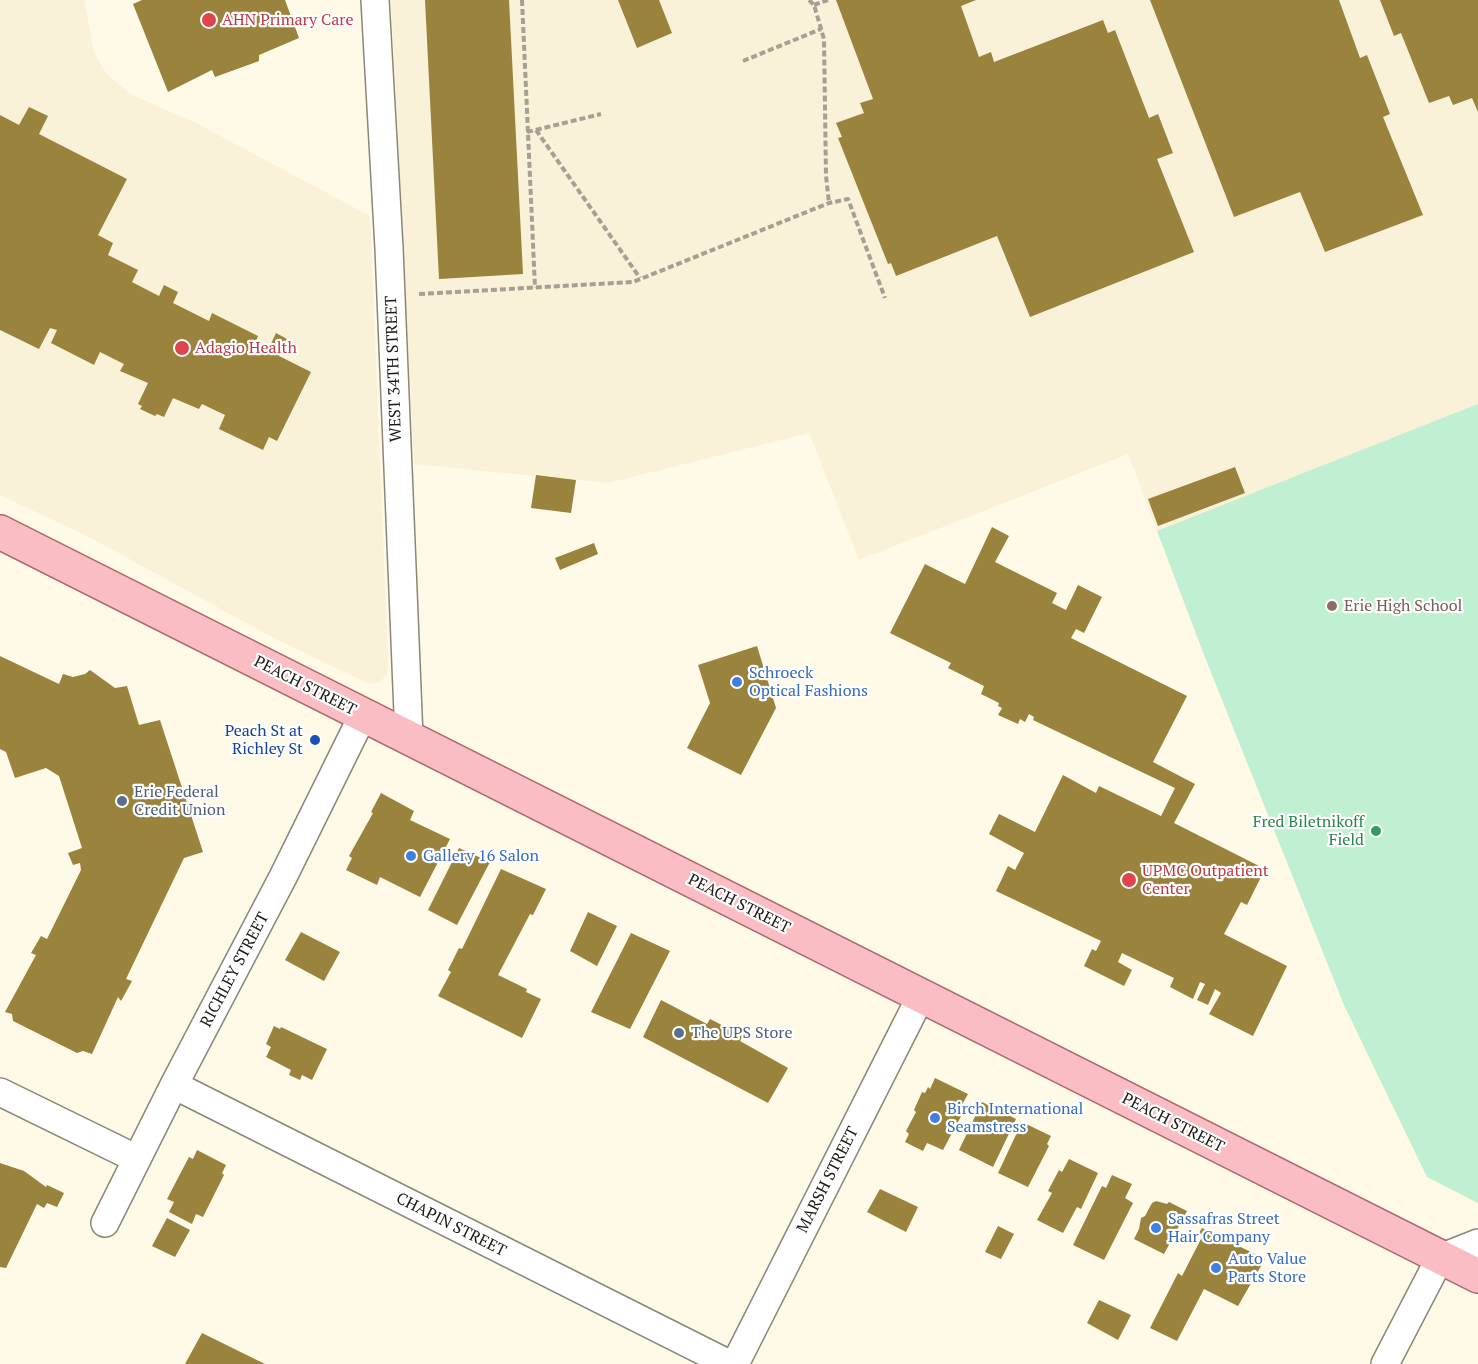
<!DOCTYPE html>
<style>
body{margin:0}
canvas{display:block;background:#fff9e8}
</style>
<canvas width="1478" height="1364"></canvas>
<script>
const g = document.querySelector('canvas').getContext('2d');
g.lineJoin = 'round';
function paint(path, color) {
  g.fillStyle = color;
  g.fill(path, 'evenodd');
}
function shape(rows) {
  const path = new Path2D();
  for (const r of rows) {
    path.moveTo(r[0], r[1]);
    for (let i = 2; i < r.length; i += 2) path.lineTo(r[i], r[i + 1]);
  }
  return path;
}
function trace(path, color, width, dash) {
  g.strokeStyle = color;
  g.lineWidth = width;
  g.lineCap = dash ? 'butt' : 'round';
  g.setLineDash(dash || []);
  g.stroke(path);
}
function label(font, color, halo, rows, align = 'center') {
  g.font = font + ' "PT Serif",serif';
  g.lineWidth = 4.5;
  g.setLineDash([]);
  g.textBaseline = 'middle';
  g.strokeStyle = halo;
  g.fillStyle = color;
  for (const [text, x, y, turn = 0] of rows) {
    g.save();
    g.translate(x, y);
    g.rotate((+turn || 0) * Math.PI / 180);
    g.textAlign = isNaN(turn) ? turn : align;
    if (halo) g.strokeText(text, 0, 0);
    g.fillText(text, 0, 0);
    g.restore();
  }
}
const built = shape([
 [0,0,84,0,94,52,105,72,130,94,196,123,370,216,388,656,387,674,380,682,369,684,272,637,91,538,0,495],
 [391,0,1478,0,1478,1203,1427,1177,1344,1005,1203,652,1128,454,859,560,809,433,608,483,414,464]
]);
const green = shape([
 [1478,404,1478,1203,1427,1177,1344,1005,1203,652,1157,531]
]);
const building = shape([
 [142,0,285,0,299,38,259,55,259,61,215,77,212,70,168,92,133,4],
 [425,0,509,0,523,274,439,279],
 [618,0,659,0,672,33,637,48],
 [836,0,976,0,961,6,979,57,991,52,994,62,1103,20,1108,33,1115,30,1149,118,1158,114,1173,153,1157,159,1194,252,1030,317,997,236,896,276,891,263,888,264,838,138,842,137,836,123,864,113,860,103,873,99],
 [1150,0,1339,0,1360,58,1367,55,1390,114,1383,117,1423,215,1325,252,1300,192,1234,217],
 [1380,0,1478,0,1478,112,1472,98,1453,105,1449,96,1429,103,1401,33,1394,36],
 [29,107,48,116,39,134,127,179,98,235,113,243,108,255,138,270,132,282,159,296,164,285,178,292,173,303,209,321,212,313,258,336,255,344,268,350,276,333,287,339,279,356,311,372,277,441,269,437,263,450,219,429,225,415,202,404,199,409,173,398,164,417,157,414,155,416,140,409,142,406,138,404,148,383,120,371,124,364,100,352,94,365,51,343,57,330,50,328,39,349,0,330,0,115,19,125],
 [1235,467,1245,493,1158,526,1148,499],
 [536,475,576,480,571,513,531,508],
 [992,527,1009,536,995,562,1057,593,1052,603,1066,610,1078,585,1102,597,1084,633,1076,629,1071,638,1187,696,1153,762,1195,784,1174,823,1265,869,1247,905,1241,902,1224,934,1287,966,1253,1036,1209,1014,1221,993,1215,989,1208,1005,1197,1000,1205,984,1200,982,1193,999,1170,987,1174,978,1122,953,1118,962,1132,970,1124,986,1084,966,1092,949,1096,951,1101,941,996,891,1008,866,1015,870,1024,853,989,834,999,814,1035,832,1063,775,1096,793,1099,786,1161,816,1175,788,1033,720,1034,717,1029,714,1025,722,1020,719,1018,724,998,715,1002,708,998,706,999,703,981,694,984,686,948,668,951,663,890,633,925,564,965,584],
 [594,543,598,554,560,570,555,558],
 [757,646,776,708,741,775,687,748,710,703,698,665],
 [0,656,59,684,63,674,73,677,85,674,90,670,115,688,127,686,139,725,160,720,203,852,184,858,126,979,132,981,121,1001,118,997,92,1054,83,1051,77,1053,13,1021,12,1014,5,1012,36,955,31,953,41,936,47,939,81,870,80,863,73,865,68,853,82,848,59,776,46,768,15,778,6,752,0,749],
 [381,793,414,811,410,820,450,839,420,897,380,877,377,885,346,870,352,858,349,856,373,813,371,812],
 [459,848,490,862,457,925,428,910],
 [501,869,546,889,533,915,530,914,498,975,527,989,526,992,541,999,522,1038,438,996,451,972,448,970,459,948,462,949],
 [588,912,617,926,597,966,570,951],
 [301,932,340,952,324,981,285,960],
 [631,933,670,951,630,1029,591,1012],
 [661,1000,707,1024,710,1019,743,1036,740,1041,788,1068,768,1103,643,1037],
 [274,1026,280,1029,281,1027,327,1049,312,1080,302,1075,300,1080,289,1075,291,1070,266,1057,271,1047,266,1044],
 [935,1078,968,1094,962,1105,966,1107,943,1150,927,1143,923,1151,905,1142,909,1134,906,1131,916,1112,914,1110,922,1092,925,1093,928,1087,930,1089],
 [982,1102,1016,1119,993,1167,959,1150],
 [1022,1122,1051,1136,1047,1144,1049,1146,1028,1187,998,1173],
 [197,1150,226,1165,222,1173,224,1175,203,1217,196,1214,192,1224,169,1212,174,1202,167,1199,189,1157,193,1159],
 [1069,1159,1098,1173,1081,1209,1077,1207,1063,1233,1037,1220,1052,1193,1048,1191,1059,1170,1062,1172],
 [0,1163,24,1171,46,1187,47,1185,64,1193,57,1207,47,1203,44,1208,37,1204,6,1268,0,1267],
 [1112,1175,1132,1184,1125,1198,1133,1203,1104,1260,1073,1245,1102,1186,1106,1188],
 [880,1189,918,1207,906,1232,867,1212],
 [1156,1201,1167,1204,1169,1202,1187,1211,1164,1254,1134,1239,1139,1229,1141,1218,1145,1216,1152,1203],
 [167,1218,190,1230,175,1257,152,1246],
 [998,1226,1014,1234,1001,1259,985,1252],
 [1202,1228,1265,1259,1238,1306,1204,1289,1177,1341,1150,1328,1178,1273,1182,1276,1203,1235,1199,1233],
 [1099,1300,1131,1315,1118,1340,1087,1323],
 [202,1333,265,1364,185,1364]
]);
const path = shape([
 [522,0,535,288],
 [809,0,814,5,824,39,826,176,829,203],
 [814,5,828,0],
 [743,61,821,29],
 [536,130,640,278],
 [527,132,601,114],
 [419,294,633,282,829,203,848,199,885,298]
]);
const minor = shape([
 [375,0,389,248,409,738],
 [174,1085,729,1364],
 [0,1092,137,1159],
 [105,1223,174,1085,283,877,363,715],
 [735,1364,921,996],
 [1385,1364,1440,1258,1478,1243]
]);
const primary = shape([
 [0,532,1478,1276]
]);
const markers = [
 [209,20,8,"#e0444e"],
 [182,348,8,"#e0444e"],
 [1332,606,6,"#8d6e63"],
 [737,682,6,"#3f7fe0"],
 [315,740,6,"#1a4fb4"],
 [122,801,6,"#5c6f8a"],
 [1376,831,6,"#2e9e5b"],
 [411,856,6,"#3f7fe0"],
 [1129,880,8,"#e0444e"],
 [679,1033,6,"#5c6f8a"],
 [935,1118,6,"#3f7fe0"],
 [1156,1228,6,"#3f7fe0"],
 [1216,1268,6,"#3f7fe0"]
];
const healthNames = [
 ["AHN Primary Care",222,20],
 ["Adagio Health",195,348],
 ["UPMC Outpatient",1142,871],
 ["Center",1142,889]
];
const streetNames = [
 ["WEST 34TH STREET",394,369,-92],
 ["PEACH STREET",305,686,27],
 ["PEACH STREET",739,904,27],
 ["RICHLEY STREET",235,970,-62],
 ["PEACH STREET",1173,1123,27],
 ["MARSH STREET",828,1180,-63],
 ["CHAPIN STREET",451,1225,27]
];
const educationNames = [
 ["Erie High School",1344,606]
];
const shopNames = [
 ["Schroeck",749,673],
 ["Optical Fashions",749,691],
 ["Gallery 16 Salon",423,856],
 ["Birch International",947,1109],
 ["Seamstress",947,1127],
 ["Sassafras Street",1168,1219],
 ["Hair Company",1168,1237],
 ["Auto Value",1228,1259],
 ["Parts Store",1228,1277]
];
const transitNames = [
 ["Peach St at",303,731],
 ["Richley St",303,749]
];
const serviceNames = [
 ["Erie Federal",134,792],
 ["Credit Union",134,810],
 ["The UPS Store",691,1033]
];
const leisureNames = [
 ["Fred Biletnikoff",1364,822],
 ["Field",1364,840]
];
paint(built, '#f9f1d8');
paint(green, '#c0efd1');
paint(building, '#9a833c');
trace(minor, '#8b8676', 30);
trace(primary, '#aa676c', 36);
trace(path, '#a4a093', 4, [6, 3]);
trace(minor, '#fff', 27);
trace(primary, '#fbbdc4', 33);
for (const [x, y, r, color] of markers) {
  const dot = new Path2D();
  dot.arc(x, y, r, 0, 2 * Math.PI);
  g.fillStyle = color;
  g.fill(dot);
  trace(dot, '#fff', 2);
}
label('16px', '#be3a42', '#fff', healthNames, 'left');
label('16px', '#1a1812', '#fff', streetNames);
label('16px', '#785e54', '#fff', educationNames, 'left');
label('16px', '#366cbe', '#fff', shopNames, 'left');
label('16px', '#164399', '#fff', transitNames, 'right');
label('16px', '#4e5e75', '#fff', serviceNames, 'left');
label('16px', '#27864d', '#fff', leisureNames, 'right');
</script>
